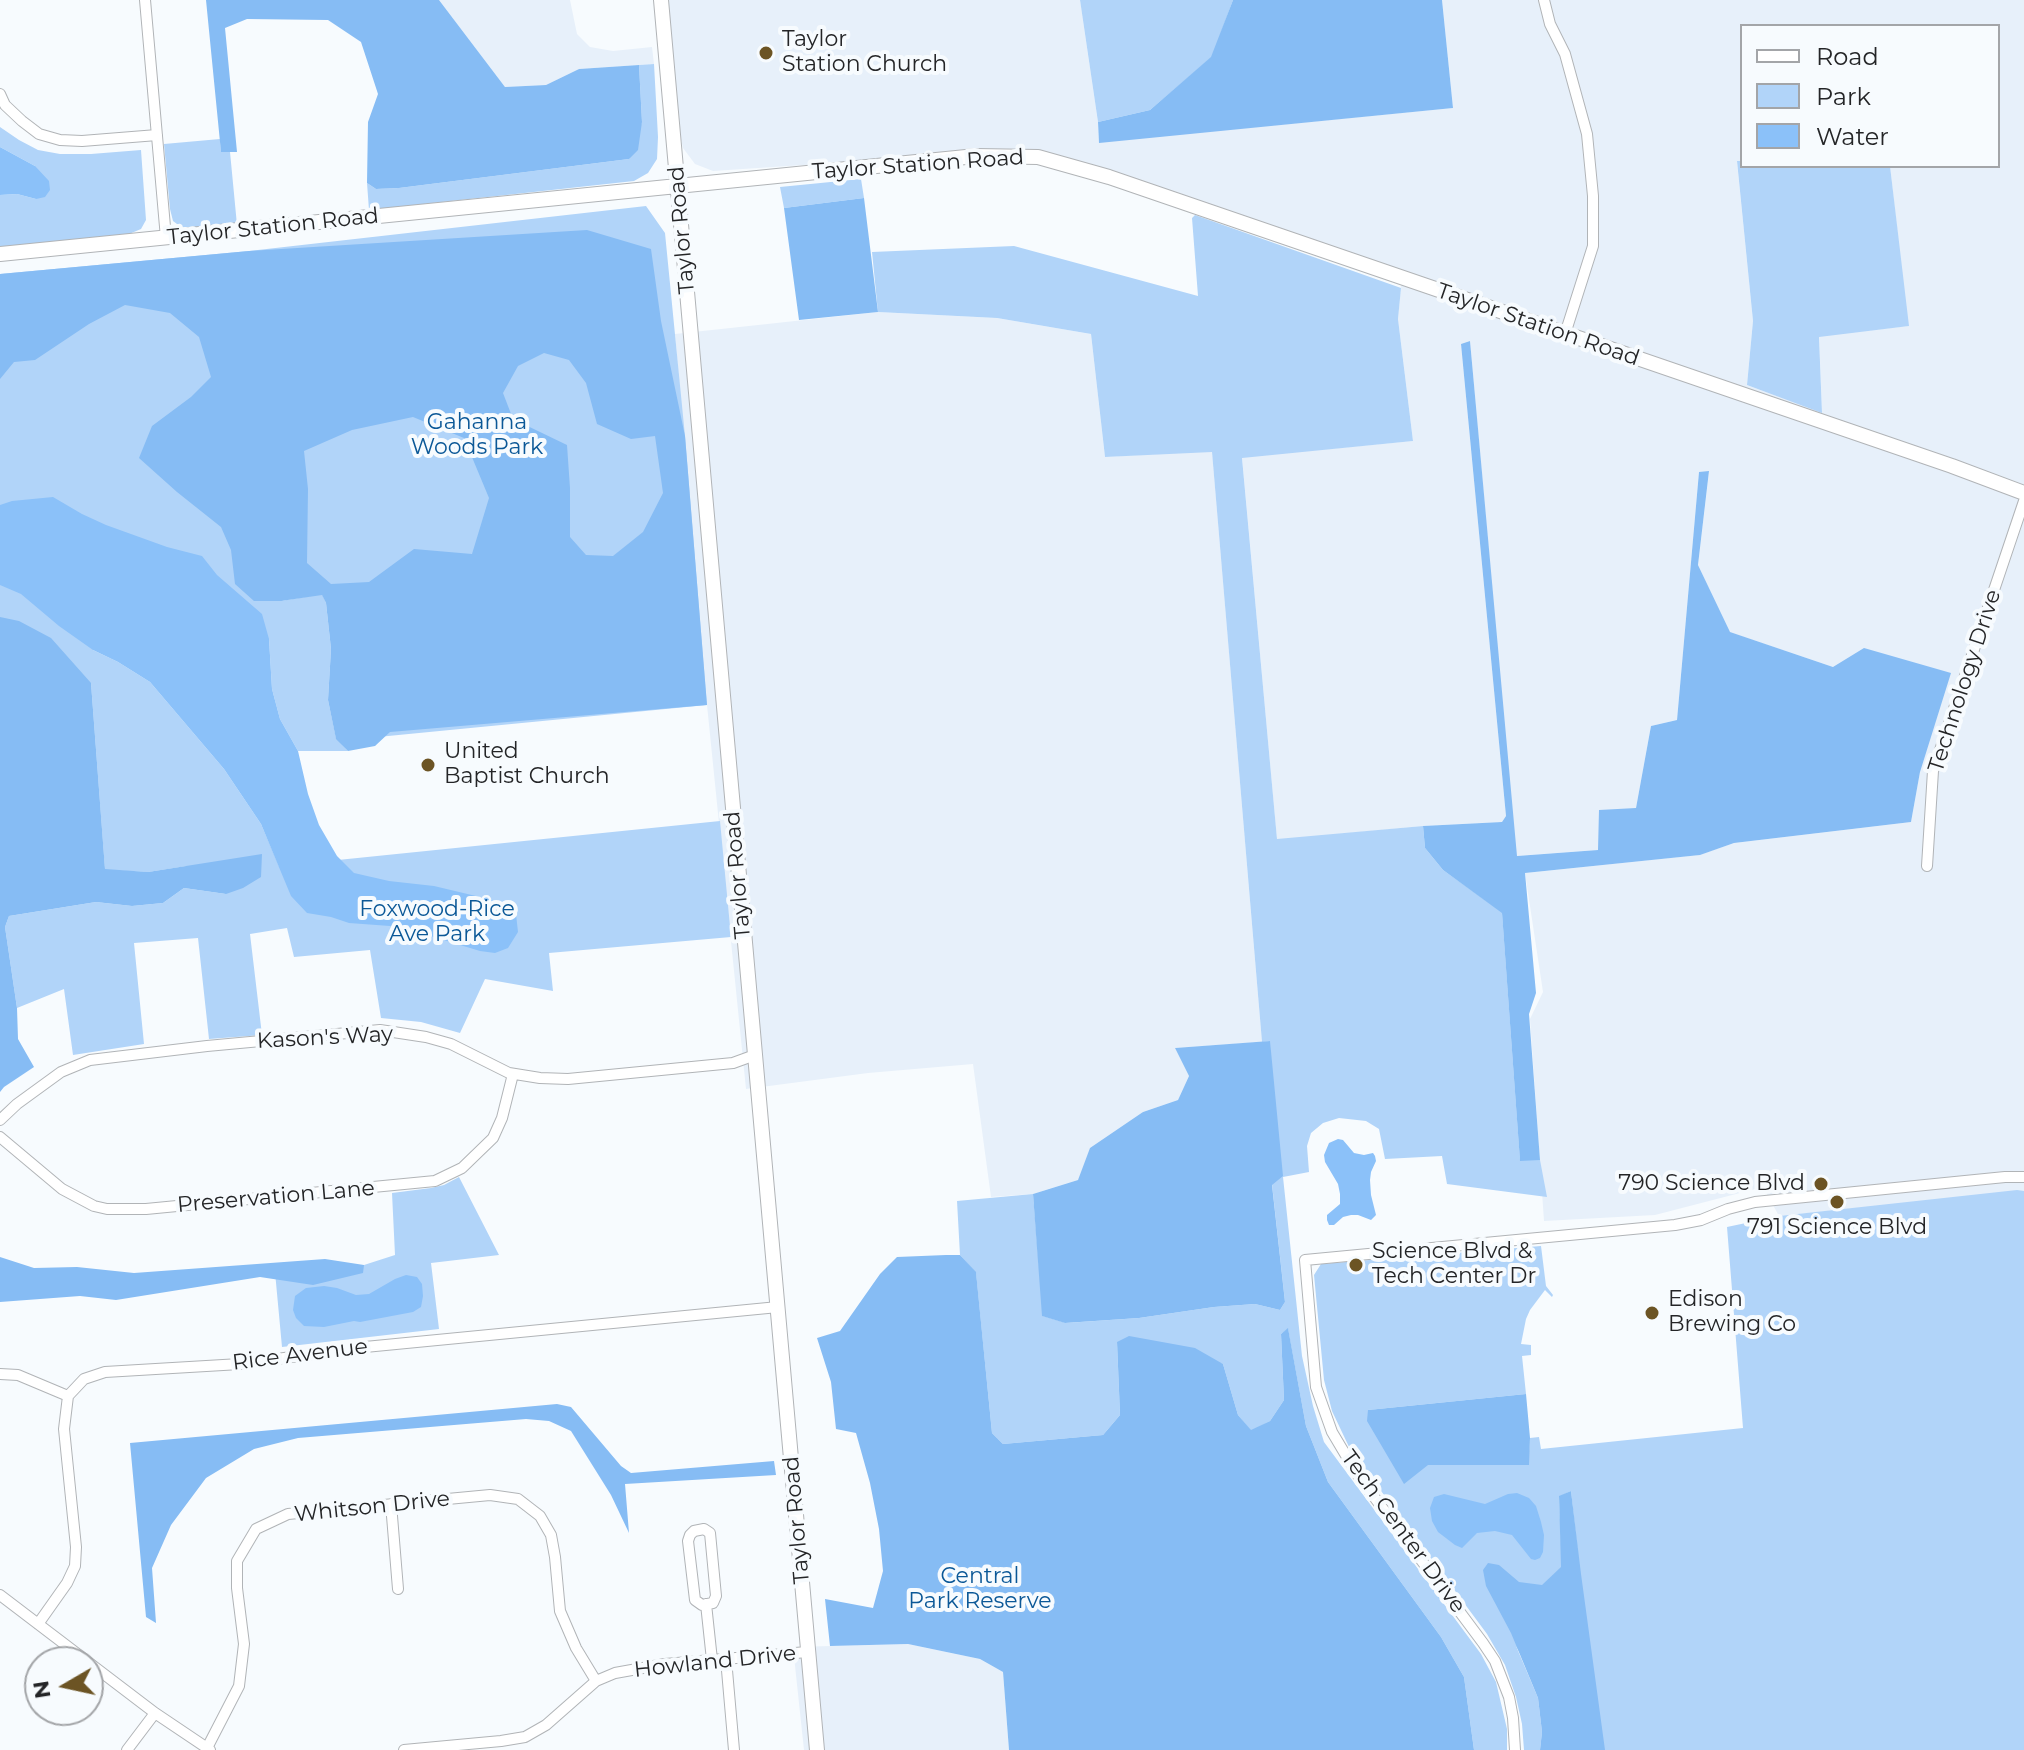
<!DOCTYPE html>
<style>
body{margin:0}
#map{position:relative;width:2024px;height:1750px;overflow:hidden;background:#f7fbfe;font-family:Montserrat,sans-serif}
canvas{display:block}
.legend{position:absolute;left:1740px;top:24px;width:260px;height:144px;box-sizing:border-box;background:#f7fbfe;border:2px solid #a3a5a8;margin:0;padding:10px 14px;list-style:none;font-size:24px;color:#242527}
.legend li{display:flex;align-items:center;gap:16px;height:40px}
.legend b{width:40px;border:2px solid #a3a5a8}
.north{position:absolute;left:24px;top:1646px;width:80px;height:80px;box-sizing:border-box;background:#f7fbfe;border:2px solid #a3a5a8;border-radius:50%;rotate:261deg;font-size:22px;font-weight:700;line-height:32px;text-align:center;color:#242527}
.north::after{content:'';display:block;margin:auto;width:28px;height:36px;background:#6c5424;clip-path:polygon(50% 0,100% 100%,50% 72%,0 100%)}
</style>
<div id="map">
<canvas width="2024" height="1750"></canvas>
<ul class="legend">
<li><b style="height:10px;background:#fff"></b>Road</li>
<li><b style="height:22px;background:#b1d4f9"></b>Park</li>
<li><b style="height:22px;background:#8bc1f9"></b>Water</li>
</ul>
<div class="north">N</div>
</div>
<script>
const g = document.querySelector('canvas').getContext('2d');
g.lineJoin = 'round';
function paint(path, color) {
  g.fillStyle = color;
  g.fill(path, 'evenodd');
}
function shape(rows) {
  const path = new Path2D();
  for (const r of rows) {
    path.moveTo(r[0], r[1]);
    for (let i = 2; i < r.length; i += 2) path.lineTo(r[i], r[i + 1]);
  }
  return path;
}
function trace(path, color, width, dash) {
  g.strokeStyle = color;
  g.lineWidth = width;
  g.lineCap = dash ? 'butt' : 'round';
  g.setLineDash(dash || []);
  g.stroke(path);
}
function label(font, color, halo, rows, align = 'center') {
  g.font = font + ' Montserrat,sans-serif';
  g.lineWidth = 8;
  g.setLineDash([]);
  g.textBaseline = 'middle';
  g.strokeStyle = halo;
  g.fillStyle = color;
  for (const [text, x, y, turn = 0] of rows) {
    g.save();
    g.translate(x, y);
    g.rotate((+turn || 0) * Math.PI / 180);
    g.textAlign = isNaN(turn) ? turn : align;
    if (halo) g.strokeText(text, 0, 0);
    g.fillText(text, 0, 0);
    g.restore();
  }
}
const built = shape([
 [439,0,570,0,577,34,590,47,613,51,652,47,654,64,579,69,546,85,505,87],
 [668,0,1080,0,1098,122,1099,142,1453,108,1442,0,2024,0,2024,1191,1779,1216,1763,1187,1655,1215,1544,1221,1530,1019,1543,992,1525,873,1699,855,1734,843,1911,822,1920,772,1833,667,1729,632,1698,565,1709,472,1699,472,1677,720,1651,726,1636,808,1598,850,1516,856,1470,341,1461,344,1506,816,1502,822,1423,826,1277,840,1242,457,1413,441,1398,319,1402,273,1086,163,1028,150,713,171,695,164,683,148,678,127],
 [1742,26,1998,26,1998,166,1890,166,1908,326,1819,336,1822,412,1747,385,1753,321,1737,162,1742,161],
 [878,312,997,318,1091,334,1105,457,1212,451,1262,1042,1175,1048,1189,1076,1178,1100,1143,1112,1078,1180,1033,1194,991,1197,973,1064,868,1073,746,1089,707,705,675,334],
 [908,1644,980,1659,1003,1672,1009,1750,804,1750,793,1647]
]);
const green = shape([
 [1080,0,1233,0,1212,57,1150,110,1098,122],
 [654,64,658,137,657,159,648,173,634,181,369,210,367,183,376,189,399,188,629,159,642,122,639,65],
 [0,127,19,140,38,150,60,154,91,154,141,150,146,220,141,229,129,234,0,248,0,195,17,194,36,199,35,166,0,147],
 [220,139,221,152,230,152,237,225,197,228,181,227,173,221,170,209,164,144],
 [1737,161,1742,161,1742,166,1890,166,1909,326,1819,337,1822,413,1747,385,1753,321],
 [861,179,864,198,784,208,780,187],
 [646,206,665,233,685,436,707,705,347,740,331,584,281,601,322,594,326,603,331,649,328,700,336,738,348,751,298,751,280,719,272,689,269,639,93,650,118,662,150,682,224,769,261,824,279,866,720,821,731,937,549,953,553,991,485,979,460,1033,421,1022,381,1018,370,950,294,957,287,928,250,934,262,1035,209,1039,198,938,134,943,144,1044,73,1055,64,989,17,1008,5,927,9,916,96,902,132,906,163,903,184,888,226,894,187,866,148,872,105,870,91,683,0,911,0,274,249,251],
 [1195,215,1401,288,1398,319,1413,441,1242,458,1277,839,1423,826,1425,848,1443,870,1502,912,1520,1160,1540,1160,1547,1197,1447,1184,1442,1156,1385,1159,1379,1129,1366,1121,1339,1118,1323,1123,1311,1133,1307,1146,1309,1172,1283,1177,1302,1356,1313,1406,1324,1442,1481,1654,1496,1682,1507,1729,1507,1750,1474,1750,1464,1677,1441,1637,1328,1482,1306,1426,1288,1329,1281,1334,1284,1400,1270,1421,1251,1431,1238,1415,1223,1364,1117,1342,1120,1415,1103,1435,1003,1444,992,1433,976,1273,960,1255,957,1201,1033,1194,1043,1316,1066,1323,1139,1318,1214,1307,1255,1304,1280,1310,1285,1302,1272,1184,1270,1041,1262,1042,1212,452,1105,457,1091,334,997,318,878,312,872,252,1014,246,1198,296,1192,218],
 [459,1177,499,1255,431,1263,439,1329,282,1347,275,1272,364,1265,395,1255,392,1193,431,1188,444,1185],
 [2017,1190,2024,1191,2024,1750,1551,1750,1552,1712,1516,1646,1538,1698,1542,1732,1540,1750,1524,1750,1522,1724,1516,1697,1505,1665,1487,1634,1350,1449,1332,1411,1324,1380,1314,1275,1321,1264,1541,1246,1546,1286,1553,1295,1552,1297,1545,1290,1530,1310,1526,1319,1521,1344,1531,1345,1531,1355,1522,1356,1526,1394,1368,1410,1428,1465,1528,1465,1530,1438,1539,1437,1541,1449,1743,1428,1727,1227,1779,1216],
 [1571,1491,1580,1573,1544,1584,1562,1567,1559,1497]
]);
const forest = shape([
 [206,0,439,0,505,87,546,85,579,69,639,65,642,122,638,150,629,159,399,188,376,189,367,183,368,122,378,94,361,42,328,20,247,19,225,28,237,152,221,152],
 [1233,0,1442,0,1453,108,1099,143,1098,122,1150,110,1211,57],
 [864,198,878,312,799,320,784,208],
 [587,230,651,249,661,321,685,436,707,705,390,732,375,746,348,751,336,739,328,700,331,649,326,603,322,595,281,601,254,601,235,584,231,550,221,527,177,492,139,458,152,426,191,397,211,377,199,337,170,313,125,305,89,324,35,360,14,362,0,379,0,274,249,251],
 [544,353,569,360,586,383,597,424,631,439,655,436,663,493,643,532,613,556,586,555,570,537,570,488,567,445,513,419,503,393,518,366],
 [413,417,464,438,489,498,472,554,414,549,369,582,331,584,307,563,308,489,304,451,352,430],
 [1470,341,1517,856,1598,850,1599,810,1636,808,1651,726,1677,720,1699,472,1709,471,1698,565,1730,632,1833,667,1864,648,1951,673,1920,772,1911,822,1734,843,1700,855,1525,873,1536,993,1529,1014,1540,1160,1520,1161,1502,913,1443,870,1425,848,1423,826,1502,822,1506,816,1461,344],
 [0,617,19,621,51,638,91,683,105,869,148,872,262,854,261,877,243,888,226,894,184,888,163,903,132,906,96,902,9,916,5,927,17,1008,18,1039,34,1067,4,1087,0,1092],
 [1270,1041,1283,1176,1272,1185,1285,1302,1280,1310,1255,1304,1214,1307,1139,1318,1065,1323,1042,1316,1033,1194,1078,1180,1090,1148,1143,1112,1178,1100,1189,1076,1175,1048],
 [946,1255,960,1255,976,1272,992,1433,1003,1444,1103,1435,1120,1415,1117,1342,1129,1336,1195,1348,1223,1364,1238,1415,1251,1430,1270,1421,1284,1400,1281,1334,1288,1328,1306,1426,1328,1482,1441,1637,1464,1677,1474,1750,1009,1750,1003,1672,980,1659,908,1644,830,1646,825,1599,873,1608,883,1571,879,1529,870,1483,856,1433,836,1429,831,1382,817,1338,840,1331,880,1274,897,1257],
 [0,1257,34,1268,77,1267,134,1273,325,1259,364,1265,363,1273,313,1285,260,1277,116,1300,80,1296,0,1302],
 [1526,1394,1530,1438,1529,1465,1428,1465,1404,1484,1367,1421,1368,1410],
 [557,1404,571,1407,621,1466,631,1473,774,1461,776,1475,625,1484,629,1533,611,1495,571,1431,549,1421,526,1419,298,1438,254,1449,206,1478,171,1525,152,1568,156,1623,146,1617,130,1443],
 [1571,1491,1581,1574,1605,1750,1540,1750,1542,1732,1538,1698,1511,1633,1486,1586,1483,1570,1488,1563,1499,1565,1519,1582,1542,1585,1561,1567,1559,1496]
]);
const water = shape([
 [0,147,35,166,49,181,50,190,45,197,36,199,17,194,0,195],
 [53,497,82,514,106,525,167,547,202,556,217,575,262,614,269,639,272,689,280,719,298,751,308,794,319,825,337,856,354,873,389,881,434,886,501,902,516,914,518,932,508,948,495,953,480,951,414,931,390,926,349,923,331,917,307,913,291,896,261,824,224,769,150,682,118,662,93,650,59,626,21,594,0,585,0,505,12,501],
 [1338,1139,1343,1140,1354,1153,1364,1155,1373,1153,1375,1156,1376,1161,1371,1172,1370,1180,1371,1195,1376,1215,1371,1220,1358,1215,1351,1215,1343,1217,1334,1225,1329,1225,1327,1220,1327,1215,1340,1204,1340,1194,1338,1184,1325,1162,1324,1155,1329,1143],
 [406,1275,417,1277,422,1284,423,1296,421,1307,413,1312,360,1322,354,1321,324,1327,304,1326,296,1318,293,1310,295,1296,306,1288,324,1286,337,1288,356,1295,369,1294,395,1279],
 [1517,1493,1529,1498,1536,1506,1541,1522,1544,1535,1543,1552,1540,1558,1535,1560,1531,1559,1512,1535,1495,1531,1477,1533,1462,1548,1455,1545,1438,1532,1432,1521,1430,1508,1434,1497,1444,1494,1485,1504,1508,1494]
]);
const street = shape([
 [145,0,166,238],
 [1544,0,1550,24,1565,54,1587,134,1593,196,1593,246,1565,334],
 [0,94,5,105,22,121,39,134,60,140,82,141,157,135],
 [1927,866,1933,771,2024,501],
 [0,1120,17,1104,61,1072,90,1060,207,1046,380,1030,426,1037,451,1044,509,1073,540,1078,568,1079,733,1063,755,1055],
 [0,1137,62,1189,94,1206,107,1209,146,1209,435,1181,462,1168,493,1138,502,1118,513,1074],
 [0,1374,18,1375,68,1396],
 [391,1504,398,1589],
 [704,1529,710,1533,716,1596,713,1603,702,1605,695,1600,688,1541,690,1535,694,1531,704,1529],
 [0,1595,155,1713,210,1750],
 [706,1604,712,1660],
 [38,1624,67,1583,75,1566,76,1547,64,1429,68,1396,84,1379,105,1372,240,1364,365,1347,778,1307],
 [726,1659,734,1750],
 [207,1748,239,1686,244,1644,237,1588,237,1561,256,1529,288,1514,490,1495,518,1499,540,1516,551,1535,555,1557,560,1611,576,1648,596,1681],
 [127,1750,155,1713],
 [404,1750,501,1741,525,1737,546,1725,596,1681,615,1673,665,1664,807,1652],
 [1515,1750,1513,1718,1509,1697,1495,1661,1483,1643,1357,1474,1332,1432,1316,1387,1305,1260,1675,1225,1701,1220,1728,1209,1755,1202,2005,1177,2024,1177]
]);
const secondary = shape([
 [661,0,817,1750],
 [0,254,976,156,1038,157,1109,177,1952,466,2024,493]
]);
const markers = [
 [766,53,8,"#6c5424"],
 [428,765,8,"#6c5424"],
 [1821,1184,8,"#6c5424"],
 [1837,1202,8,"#6c5424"],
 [1356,1265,8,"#6c5424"],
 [1652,1313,8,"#6c5424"]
];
const poiNames = [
 ["Taylor",782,40],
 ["Station Church",782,65],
 ["United",444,752],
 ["Baptist Church",444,777],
 ["790 Science Blvd",1805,1184,"right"],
 ["791 Science Blvd",1837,1228,"center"],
 ["Science Blvd &",1372,1252],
 ["Tech Center Dr",1372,1277],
 ["Edison",1668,1300],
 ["Brewing Co",1668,1325]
];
const streetNames = [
 ["Taylor Station Road",918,165,-4],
 ["Taylor Station Road",273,227,-6],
 ["Taylor Road",682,230,-95],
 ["Taylor Station Road",1538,325,19],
 ["Technology Drive",1965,681,-72],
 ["Taylor Road",738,875,-95],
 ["Kason's Way",325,1038,-3],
 ["Preservation Lane",276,1197,-5],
 ["Rice Avenue",300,1355,-7],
 ["Whitson Drive",372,1507,-6],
 ["Taylor Road",797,1520,-95],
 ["Tech Center Drive",1403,1532,54],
 ["Howland Drive",715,1662,-6]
];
const parkNames = [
 ["Gahanna",477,423],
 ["Woods Park",477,448],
 ["Foxwood-Rice",437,910],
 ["Ave Park",437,935],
 ["Central",980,1577],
 ["Park Reserve",980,1602]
];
paint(built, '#e7f0fa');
paint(green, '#b1d4f9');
paint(forest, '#86bcf4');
paint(water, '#8bc1f9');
trace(street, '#b1b4b7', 12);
trace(secondary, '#b1b4b7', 16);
trace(street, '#fff', 10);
trace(secondary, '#fff', 14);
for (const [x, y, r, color] of markers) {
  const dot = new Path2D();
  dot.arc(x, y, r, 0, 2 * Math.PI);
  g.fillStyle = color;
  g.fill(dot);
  trace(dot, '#f7fbfe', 3);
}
label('22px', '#242527', '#f7fbfe', poiNames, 'left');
label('22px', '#242527', '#f7fbfe', streetNames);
label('22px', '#0b5897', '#f7fbfe', parkNames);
</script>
